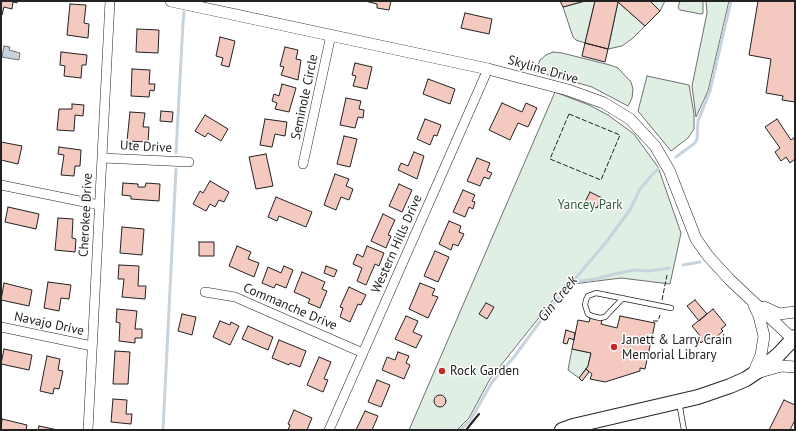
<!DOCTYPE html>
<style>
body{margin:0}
#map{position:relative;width:796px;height:431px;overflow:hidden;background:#fff;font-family:"PT Sans",sans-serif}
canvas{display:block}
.frame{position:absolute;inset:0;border:2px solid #222;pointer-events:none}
</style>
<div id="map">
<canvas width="796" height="431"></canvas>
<div class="frame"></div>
</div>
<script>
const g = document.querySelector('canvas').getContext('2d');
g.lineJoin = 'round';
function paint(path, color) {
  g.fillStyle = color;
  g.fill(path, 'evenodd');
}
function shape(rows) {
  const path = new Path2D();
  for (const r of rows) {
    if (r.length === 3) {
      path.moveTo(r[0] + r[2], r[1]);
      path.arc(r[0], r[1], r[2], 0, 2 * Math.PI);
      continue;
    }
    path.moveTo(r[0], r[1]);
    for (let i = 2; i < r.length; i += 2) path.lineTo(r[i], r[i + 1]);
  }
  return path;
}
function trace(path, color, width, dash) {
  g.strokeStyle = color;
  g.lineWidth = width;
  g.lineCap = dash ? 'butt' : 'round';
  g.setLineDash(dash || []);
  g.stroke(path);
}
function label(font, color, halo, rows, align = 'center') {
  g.font = font + ' "PT Sans",sans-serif';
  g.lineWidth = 3;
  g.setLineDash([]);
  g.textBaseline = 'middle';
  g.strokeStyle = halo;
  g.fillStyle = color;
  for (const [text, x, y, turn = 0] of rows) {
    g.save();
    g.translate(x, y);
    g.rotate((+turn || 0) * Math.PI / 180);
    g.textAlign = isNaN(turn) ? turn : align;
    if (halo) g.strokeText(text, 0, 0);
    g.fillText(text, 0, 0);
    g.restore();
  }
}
const green = shape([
 [585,1,595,1,585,43,576,40,573,37,563,7,585,1],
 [650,1,665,1,660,11,650,1],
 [680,1,703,1,703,13,701,14,680,10,678,8,680,1],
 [706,1,729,1,708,91,696,117,692,86,707,13,706,1],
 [618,2,645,26,633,38,622,46,608,49,618,2],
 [553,52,562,53,610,65,618,68,631,82,633,89,632,98,628,106,592,87,557,77,535,72,540,60,546,55,553,52],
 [647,76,689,85,694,114,694,129,688,138,671,151,638,111,647,76],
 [555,92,589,105,608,115,634,134,658,167,681,233,670,284,621,278,565,285,490,379,469,418,457,430,409,430,555,92],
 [572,349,591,353,588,366,579,378,568,370,572,349]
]);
const water = shape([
 [4,46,10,47,9,50,20,53,19,60,2,57,4,46]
]);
const stream = shape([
 [176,153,183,23,184,12],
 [676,157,695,143,697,139,698,121,710,91,731,1],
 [683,265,700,262],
 [572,282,596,279,614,274,634,270,649,271,669,268],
 [163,430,176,169],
 [460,430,470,421,492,382,514,357,547,312,607,241,630,210,640,189,651,176,658,169]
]);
const building = shape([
 [1,1,17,1,17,3,13,2,12,9,4,7,2,15,1,1],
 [365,1,391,1,389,10,377,8,377,4,365,1],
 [560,1,585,1,563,7,560,1],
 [595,1,650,1,660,11,645,26,618,2,608,49,585,43,595,1],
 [758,1,795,1,795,102,782,100,783,96,766,93,771,59,749,55,758,1],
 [70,4,86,5,84,23,89,24,88,38,67,35,70,4],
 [465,13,492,19,489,34,461,28,465,13],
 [137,29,159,30,158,53,136,52,137,29],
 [220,37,235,41,229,67,221,65,223,58,216,56,220,37],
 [585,43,608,49,605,62,582,56,585,43],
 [285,47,298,50,296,59,301,60,298,80,281,75,284,67,280,66,285,47],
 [61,52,87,55,86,65,82,65,81,78,64,76,65,66,60,65,61,52],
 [355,63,372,67,367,89,353,86,356,76,352,75,355,63],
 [132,69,150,70,149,84,155,84,154,91,150,90,149,97,131,96,132,69],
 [428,79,455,89,450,104,423,94,428,79],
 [282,84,296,88,289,112,275,109,277,103,272,101,274,94,279,96,282,84],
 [346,98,361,101,359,109,364,110,363,118,358,117,355,128,340,125,346,98],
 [502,103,522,112,526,103,537,108,528,127,518,123,510,140,489,130,502,103],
 [72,104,84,105,83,116,75,115,74,131,57,130,59,109,72,109,72,104],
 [161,111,173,112,172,122,160,121,161,111],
 [130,112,145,113,143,127,149,127,148,142,127,141,130,112],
 [205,115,228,129,221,141,208,133,205,137,195,131,205,115],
 [265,119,287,122,285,136,275,134,272,147,260,145,265,119],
 [425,119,441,125,437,136,434,135,430,145,417,139,425,119],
 [777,119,791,140,795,137,795,159,790,163,786,157,781,161,775,152,780,148,765,127,777,119],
 [344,136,357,139,350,167,337,164,344,136],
 [1,142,22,146,18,164,1,160,1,142],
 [59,147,81,150,80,166,75,166,74,176,61,175,64,155,58,154,59,147],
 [414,152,424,156,417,179,398,170,401,163,408,166,414,152],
 [266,154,273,186,256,189,249,157,266,154],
 [477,158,490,163,487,171,492,173,489,179,484,177,480,186,467,181,477,158],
 [335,174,349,179,346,186,353,189,349,200,341,197,336,210,324,205,335,174],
 [210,181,229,192,224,202,219,200,215,207,210,204,206,211,193,204,200,191,203,193,210,181],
 [123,183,138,184,138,187,145,187,146,183,160,184,159,201,131,199,131,196,122,195,123,183],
 [399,184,412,190,402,212,389,206,399,184],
 [463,190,475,195,472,201,475,202,473,209,469,207,465,217,453,212,463,190],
 [590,192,602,198,597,208,585,202,590,192],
 [276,197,312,212,306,227,279,216,277,221,268,217,276,197],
 [8,207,39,214,36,229,5,222,8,207],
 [383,214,395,220,388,235,391,236,386,248,371,241,383,214],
 [58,218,73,219,72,238,76,239,75,252,55,250,58,218],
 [449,221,461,226,459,232,464,234,458,246,453,244,451,250,439,244,449,221],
 [122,227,144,229,142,255,120,253,122,227],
 [199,242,214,242,214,256,199,256,199,242],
 [237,246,251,252,248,259,259,263,254,277,229,266,237,246],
 [367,246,384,253,379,266,375,264,366,285,357,281,362,268,353,264,357,254,363,257,367,246],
 [435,251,449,257,438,282,424,276,435,251],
 [119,265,139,266,138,286,146,286,145,299,122,297,124,279,118,279,119,265],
 [284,266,293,270,286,288,276,284,274,288,262,283,268,267,281,273,284,266],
 [326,266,337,270,334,277,324,273,326,266],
 [302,272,325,282,322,289,327,291,320,308,308,303,310,299,294,292,302,272],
 [48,282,71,285,69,299,61,298,59,311,44,308,48,282],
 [4,283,32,290,29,306,1,300,4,283],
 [420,283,435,289,432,295,438,297,428,318,409,309,420,283],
 [349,287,366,295,361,305,358,304,350,322,340,317,343,308,340,307,349,287],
 [695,300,707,314,699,321,687,306,695,300],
 [486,303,494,307,487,319,479,314,486,303],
 [117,309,137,311,135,329,142,329,142,338,135,338,135,343,119,341,120,323,116,322,117,309],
 [713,309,726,325,721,329,723,331,712,341,709,338,705,341,704,340,701,343,698,339,701,337,692,326,713,309],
 [182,314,196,317,192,335,178,331,182,314],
 [406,316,418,321,413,332,422,336,416,348,395,339,406,316],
 [620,316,655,323,645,369,640,368,640,371,605,382,590,379,592,374,586,369,588,366,591,353,572,349,578,320,589,322,590,318,602,320,601,324,617,328,620,316],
 [220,321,230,325,231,322,239,326,230,345,213,337,220,321],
 [248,326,273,337,268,350,242,339,248,326],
 [566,330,575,333,574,340,569,338,567,344,563,343,566,330],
 [279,340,306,351,300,367,290,363,289,365,272,358,279,340],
 [4,349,32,355,29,370,1,364,4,349],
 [115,351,130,352,128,384,113,384,115,351],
 [398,352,409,356,406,363,410,365,404,379,382,370,387,357,395,360,398,352],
 [47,356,60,359,58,370,63,371,59,389,54,388,53,394,40,391,47,356],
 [319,357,331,362,324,379,328,380,323,392,307,385,319,357],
 [586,369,589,372,582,381,579,378,586,369],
 [377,380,390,385,381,407,368,402,377,380],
 [440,401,6],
 [113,399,127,400,126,414,132,414,131,424,111,422,113,399],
 [784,400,795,405,795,420,790,430,769,430,784,400],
 [294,410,312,418,307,430,288,430,290,425,288,424,294,410],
 [365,411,378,416,372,430,356,430,365,411],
 [2,419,27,425,26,430,1,430,2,419],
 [39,426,58,430,38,430,39,426]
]);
const service = shape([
 [623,298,605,317,600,318,592,316,588,314,585,305,586,300,588,296,596,293,671,308],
 [679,402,684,430]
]);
const minor = shape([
 [102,158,189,162],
 [303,164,331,35],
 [1,185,99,205],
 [205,292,235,297,363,353],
 [1,327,92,346],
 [88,430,110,1],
 [329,430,488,69]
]);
const tertiary = shape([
 [171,1,488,69,568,90,604,103,630,119,655,146,669,170,696,239,708,256,730,280,795,341],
 [764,307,779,314,795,312],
 [760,372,781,366,795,367],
 [753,374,761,355,764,336,759,316,754,305]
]);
const primary = shape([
 [562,430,573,426,698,397,730,386,746,379,761,369,778,355,795,337]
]);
const fence = shape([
 [569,114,620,135,601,180,550,159,569,114],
 [662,300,667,275],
 [653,321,658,321,660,315]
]);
const wall = shape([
 [466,430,479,414]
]);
const markers = [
 [614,347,4,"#c62828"],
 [442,371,4,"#c62828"]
];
const streetNames = [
 ["Skyline Drive",543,70,16],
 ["Seminole Circle",305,97,-78],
 ["Ute Drive",146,147,3],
 ["Cherokee Drive",86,215,-87],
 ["Western Hills Drive",397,244,-66],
 ["Commanche Drive",290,307,23],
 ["Navajo Drive",49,324,12]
];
const parkNames = [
 ["Yancey Park",590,205]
];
const poiNames = [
 ["Janett & Larry Crain",622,340],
 ["Memorial Library",622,355],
 ["Rock Garden",450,371]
];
const waterNames = [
 ["Gin Creek",558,299,-51]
];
paint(green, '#e0efe3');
trace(green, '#6f6f6f', 1);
paint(water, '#c7d3dd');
trace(water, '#6f6f6f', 1);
trace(stream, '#c7d3dd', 3);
paint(building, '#f3c9c0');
trace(building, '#222', 1);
trace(service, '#222', 6);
trace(minor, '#222', 10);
trace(tertiary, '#222', 12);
trace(primary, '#222', 16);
trace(service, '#fff', 4.5);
trace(minor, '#fff', 9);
trace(tertiary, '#fff', 11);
trace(primary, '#fff', 14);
trace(fence, '#222', 1, [5, 2]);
trace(wall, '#222', 2);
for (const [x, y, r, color] of markers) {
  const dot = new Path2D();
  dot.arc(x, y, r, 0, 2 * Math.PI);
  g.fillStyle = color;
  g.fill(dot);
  trace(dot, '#fff', 1.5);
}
label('13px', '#222', '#fff', streetNames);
label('13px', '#2f5e38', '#fff', parkNames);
label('13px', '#222', '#fff', poiNames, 'left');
label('italic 14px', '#222', '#fff', waterNames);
</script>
